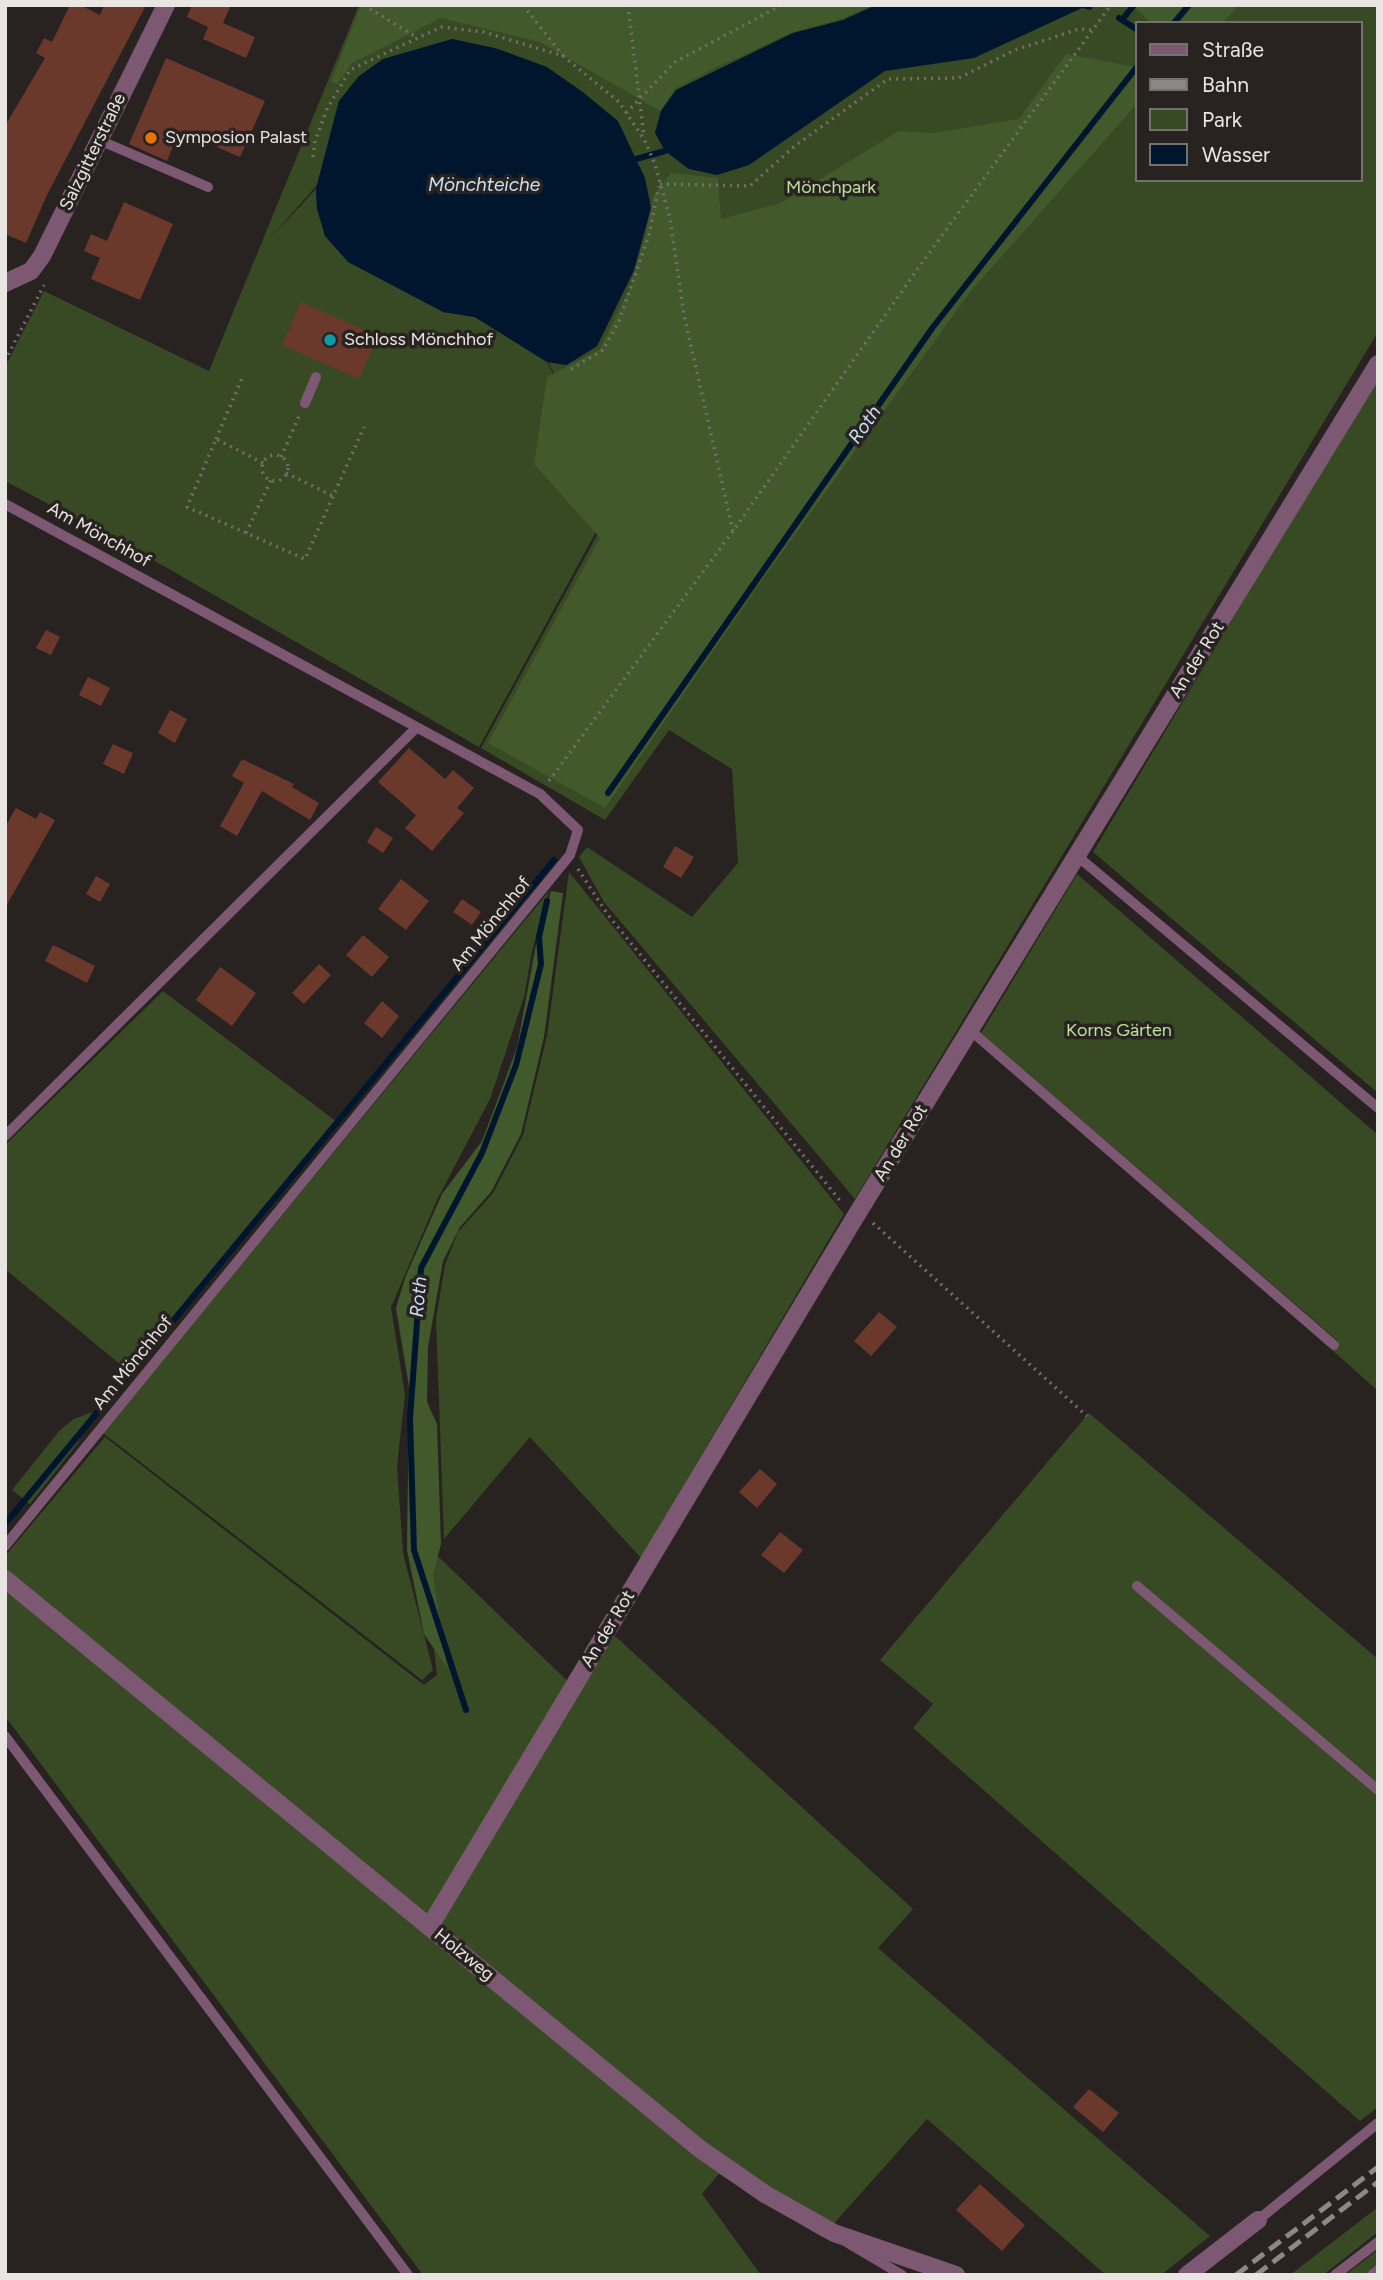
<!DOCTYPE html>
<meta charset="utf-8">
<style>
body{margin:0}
#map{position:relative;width:1383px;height:2280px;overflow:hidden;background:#282320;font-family:Figtree,sans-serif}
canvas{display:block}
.frame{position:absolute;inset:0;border:7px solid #e9e5e3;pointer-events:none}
.legend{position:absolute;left:1135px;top:21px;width:228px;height:161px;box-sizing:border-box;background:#282320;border:2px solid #75716e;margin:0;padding:9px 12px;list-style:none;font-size:21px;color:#e9e5e3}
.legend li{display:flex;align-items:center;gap:14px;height:35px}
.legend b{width:35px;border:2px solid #75716e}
</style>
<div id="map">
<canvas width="1383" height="2280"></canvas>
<div class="frame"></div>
<ul class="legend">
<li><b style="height:9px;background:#7c5872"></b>Straße</li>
<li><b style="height:9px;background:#8c8885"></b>Bahn</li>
<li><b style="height:19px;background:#374a24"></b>Park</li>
<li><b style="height:19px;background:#00162f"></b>Wasser</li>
</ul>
</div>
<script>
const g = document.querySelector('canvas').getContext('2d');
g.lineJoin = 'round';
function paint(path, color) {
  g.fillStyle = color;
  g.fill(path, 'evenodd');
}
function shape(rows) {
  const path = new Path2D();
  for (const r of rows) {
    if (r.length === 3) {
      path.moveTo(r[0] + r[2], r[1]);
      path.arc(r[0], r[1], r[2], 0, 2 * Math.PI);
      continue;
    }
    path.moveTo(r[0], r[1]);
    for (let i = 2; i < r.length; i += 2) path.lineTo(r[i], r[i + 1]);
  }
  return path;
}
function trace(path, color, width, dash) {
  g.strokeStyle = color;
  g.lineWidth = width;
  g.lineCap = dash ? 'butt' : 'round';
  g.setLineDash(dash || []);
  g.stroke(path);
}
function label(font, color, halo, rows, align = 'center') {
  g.font = font + ' Figtree,sans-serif';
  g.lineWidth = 7;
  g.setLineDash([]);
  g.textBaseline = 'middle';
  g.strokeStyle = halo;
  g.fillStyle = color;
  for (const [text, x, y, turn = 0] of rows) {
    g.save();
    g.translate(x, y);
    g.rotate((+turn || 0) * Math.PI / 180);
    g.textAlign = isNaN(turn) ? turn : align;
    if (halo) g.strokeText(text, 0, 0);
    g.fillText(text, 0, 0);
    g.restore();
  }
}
const green = shape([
 [359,5,1378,5,1378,332,855,1199,604,902,579,857,587,847,692,917,738,863,732,769,669,730,605,820,481,748,619,495,548,362,567,365,597,346,634,270,498,49,452,39,339,101,317,185,267,242,316,189,317,209,443,312,475,317,547,362,616,495,479,747,134,549,5,481,5,367,44,291,209,371],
 [1136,23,1360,23,1360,180,1136,180],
 [1378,376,1378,1093,1093,852],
 [569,872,844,1214,641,1558,530,1437,444,1539,436,1319,445,1265,458,1232,493,1193,523,1135,547,1036],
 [1077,874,1378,1135,1378,1391,1331,1349,1338,1341,981,1033],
 [549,891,532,951,524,997,490,1099,437,1200,391,1307,405,1395,397,1466,403,1553,433,1670,422,1680,103,1433],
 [163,991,337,1122,128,1371,5,1269,5,1145],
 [92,1412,78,1443,30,1504,12,1490,60,1430,74,1419],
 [1089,1413,1378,1659,1378,2107,1360,2121,913,1728,933,1704,880,1660],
 [105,1437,424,1685,437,1675,422,1541,580,1693,615,1636,913,1909,878,1948,1210,2236,1161,2275,1106,2275,927,2119,822,2237,719,2174,702,2194,761,2275,423,2275,5,1716,5,1556],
 [1378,2207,1378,2232,1323,2275,1290,2275],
 [1378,2250,1378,2275,1345,2275]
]);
const forest = shape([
 [361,5,873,5,842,19,793,32,713,69,675,89,660,111,540,42,441,18,352,63,337,84,331,82],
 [1132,5,1240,5,1222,23,1151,23],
 [1066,54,1136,67,1136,105,970,292,758,586,605,808,488,743,600,538,534,464,547,377,600,349,629,289,646,232,653,196,671,173,718,178,721,219,781,203,899,131,934,133,1019,119],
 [551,891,563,893,544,1037,521,1134,491,1192,460,1227,443,1261,428,1347,427,1402,437,1424,441,1544,433,1575,447,1668,424,1634,407,1550,409,1387,396,1308,405,1278,442,1194,482,1141,504,1083,517,1047,536,945]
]);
const water = shape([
 [876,5,1094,5,1091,10,1082,8,974,58,885,71,749,165,717,175,689,169,665,151,655,133,661,111,676,90,793,33,843,20],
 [452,39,498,49,547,67,584,93,618,121,645,178,651,208,634,270,597,346,566,365,547,362,475,317,443,312,348,262,325,236,317,209,316,189,339,101,359,76,383,59]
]);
const stream = shape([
 [1119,18,1136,29],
 [1122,20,1134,5],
 [1174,23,1189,5],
 [636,159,665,151],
 [608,793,933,327,1136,68],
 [5,1524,554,860],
 [466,1710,414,1550,410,1418,421,1268,482,1153,516,1065,541,964,539,937,547,901]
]);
const building = shape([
 [70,5,80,5,100,15,104,5,146,5,47,195,26,243,5,234,5,126,45,58,36,53,44,38,52,42],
 [192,5,231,5,223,23,255,37,246,58,203,39,208,27,187,17],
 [166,58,265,101,240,157,179,131,167,161,129,144],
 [124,202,173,224,140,300,91,279,100,258,84,251,91,234,107,241],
 [301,302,378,336,359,379,282,345],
 [46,630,60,637,51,655,36,648],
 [88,677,110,688,101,706,79,695],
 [170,710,187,719,175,743,158,733],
 [113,744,133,753,124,774,103,764],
 [409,748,445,779,453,770,474,788,457,808,464,813,432,851,405,828,416,815,378,782],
 [242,759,294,784,292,787,319,803,310,820,262,791,237,836,220,826,244,783,232,776],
 [16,808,36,819,40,812,55,820,5,908,5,827],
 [376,827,393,838,383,853,367,842],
 [675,846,694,857,681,878,663,867],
 [96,876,110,884,100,902,86,894],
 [401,879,429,901,406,930,378,909],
 [462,899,481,912,472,925,453,912],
 [363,935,389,957,372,977,346,955],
 [53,945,95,966,87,983,45,961],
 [319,964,331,975,304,1004,292,993],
 [220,967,256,993,232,1026,196,1000],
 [382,1001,399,1016,382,1038,364,1023],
 [879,1312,897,1327,871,1356,854,1341],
 [760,1469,777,1484,757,1508,739,1492],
 [780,1532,803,1550,784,1573,761,1555],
 [1089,2089,1119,2113,1103,2132,1073,2107],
 [980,2184,1025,2225,1002,2251,956,2210]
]);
const path = shape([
 [364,5,416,37],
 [523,5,563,56],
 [628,5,644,137],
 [626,113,675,62,782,5],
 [313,157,315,141,327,109,350,70,441,27,484,32,563,56,619,102,644,139,655,164,670,219,684,315,733,531],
 [660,184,750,186,796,145,888,79,959,78,1015,50,1079,29,1091,30],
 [5,361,44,285],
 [571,369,603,350,619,321,649,235,659,186],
 [216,439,243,376],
 [275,468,13],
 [281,457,300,414],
 [263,463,216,439,187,507,305,559,364,427],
 [286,473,333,496],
 [246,533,271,480],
 [549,781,733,531,924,260,1111,5],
 [578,869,608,915,842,1203],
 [873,1223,1087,1416]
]);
const lane = shape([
 [99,140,208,187],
 [305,403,316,377],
 [5,504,540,794,578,830,570,855,5,1546],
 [1076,855,1378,1108],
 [970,1030,1334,1345],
 [5,1136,416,728],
 [1137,1586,1378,1790],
 [5,1736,408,2275],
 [1258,2220,1378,2123],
 [848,2243,902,2275],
 [1335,2275,1378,2242],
 [1372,2275,1378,2270]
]);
const street = shape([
 [5,283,31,271,42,256,166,5],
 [5,1579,700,2149,765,2194,834,2233,956,2275],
 [430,1926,854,1219,1378,364],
 [1187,2275,1258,2220]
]);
const rail = shape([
 [1236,2275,1378,2167],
 [1256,2275,1378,2182]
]);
const markers = [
 [151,138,7,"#e8710a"],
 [330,340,7,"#0f9aa8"]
];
const poiNames = [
 ["Symposion Palast",165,138],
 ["Schloss Mönchhof",344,340]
];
const streetNames = [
 ["Salzgitterstraße",93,152,-64],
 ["Am Mönchhof",99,535,29],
 ["An der Rot",1197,660,-58],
 ["Am Mönchhof",491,924,-51],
 ["An der Rot",901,1143,-59],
 ["Am Mönchhof",133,1363,-51],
 ["An der Rot",608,1629,-59],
 ["Holzweg",464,1955,39]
];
const parkNames = [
 ["Mönchpark",831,188],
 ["Korns Gärten",1119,1031]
];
const waterNames = [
 ["Mönchteiche",484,185],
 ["Roth",865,425,-55],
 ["Roth",419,1297,-85]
];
paint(green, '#374a24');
paint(forest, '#41592b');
paint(water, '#00162f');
trace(stream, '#00162f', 6);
paint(building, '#6b382c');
trace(path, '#736e6c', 3.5, [2, 5]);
trace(lane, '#7c5872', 10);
trace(street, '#7c5872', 18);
trace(rail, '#8c8885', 5, [14, 7]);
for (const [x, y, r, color] of markers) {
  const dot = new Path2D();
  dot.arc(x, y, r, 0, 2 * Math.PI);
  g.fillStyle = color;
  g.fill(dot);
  trace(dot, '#282320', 2.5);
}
label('18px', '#e9e5e3', '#282320', poiNames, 'left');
label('18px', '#e9e5e3', '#282320', streetNames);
label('18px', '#bbe299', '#282320', parkNames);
label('italic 19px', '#c8e0f8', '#282320', waterNames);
</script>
